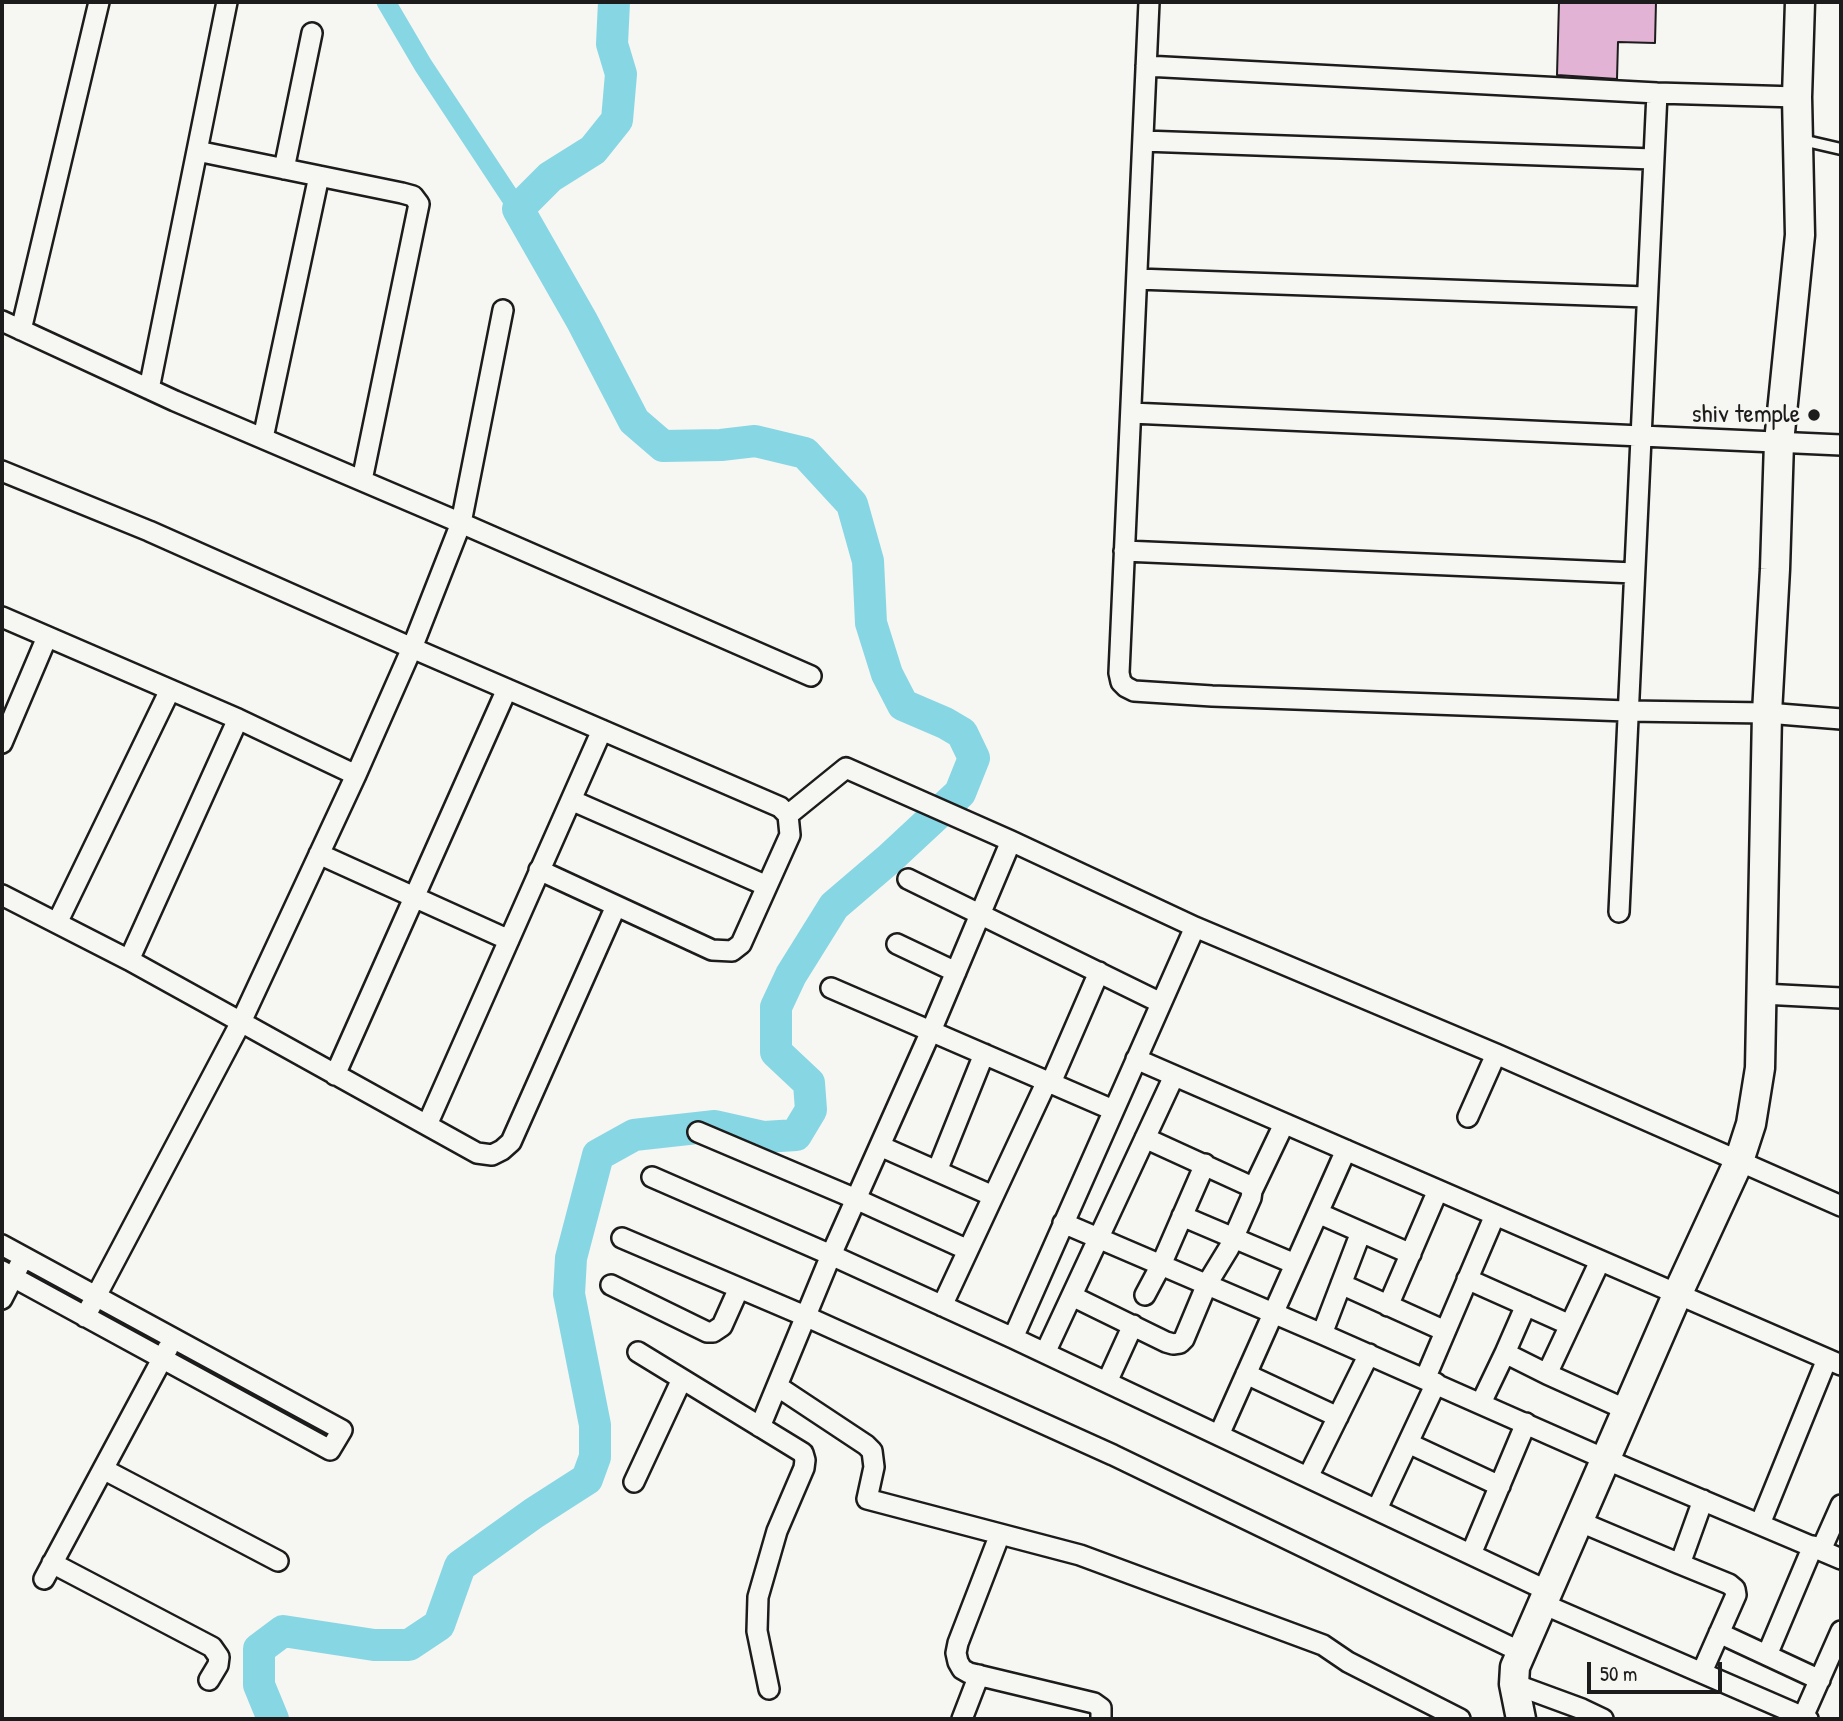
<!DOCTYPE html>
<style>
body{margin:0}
#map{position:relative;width:1843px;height:1721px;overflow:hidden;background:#f6f6f2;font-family:"Patrick Hand",sans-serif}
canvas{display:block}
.frame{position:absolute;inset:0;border:4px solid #1c1c1c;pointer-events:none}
.scale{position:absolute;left:1587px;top:1662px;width:135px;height:32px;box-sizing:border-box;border:4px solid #1c1c1c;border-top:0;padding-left:9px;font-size:21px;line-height:24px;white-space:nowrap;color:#1c1c1c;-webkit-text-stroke:5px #f6f6f2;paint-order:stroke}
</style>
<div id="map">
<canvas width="1843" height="1721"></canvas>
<div class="frame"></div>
<div class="scale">50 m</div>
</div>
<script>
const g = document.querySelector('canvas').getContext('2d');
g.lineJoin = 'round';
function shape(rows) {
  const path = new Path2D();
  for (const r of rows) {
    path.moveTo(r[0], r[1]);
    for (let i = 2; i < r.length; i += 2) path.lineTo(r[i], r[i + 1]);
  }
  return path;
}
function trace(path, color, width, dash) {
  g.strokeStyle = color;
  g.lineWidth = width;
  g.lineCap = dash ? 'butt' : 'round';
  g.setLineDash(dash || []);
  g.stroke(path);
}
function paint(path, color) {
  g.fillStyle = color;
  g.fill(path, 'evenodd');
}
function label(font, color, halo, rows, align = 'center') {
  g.font = font + ' "Patrick Hand",sans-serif';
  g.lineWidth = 6;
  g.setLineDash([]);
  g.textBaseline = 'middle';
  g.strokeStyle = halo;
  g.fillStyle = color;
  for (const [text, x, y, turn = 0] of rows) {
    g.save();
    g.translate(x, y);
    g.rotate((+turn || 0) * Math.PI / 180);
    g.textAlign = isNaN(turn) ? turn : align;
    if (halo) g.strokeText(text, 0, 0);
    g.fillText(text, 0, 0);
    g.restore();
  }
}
const canal = shape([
 [386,2,423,65,518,209]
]);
const river = shape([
 [273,1719,259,1685,259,1649,283,1631,374,1645,409,1645,439,1625,460,1566,534,1513,587,1479,595,1457,595,1425,569,1294,571,1258,598,1155,634,1135,715,1126,764,1137,796,1135,811,1110,809,1083,776,1052,776,1007,791,975,834,906,889,859,960,793,974,758,962,733,945,723,903,705,887,674,871,623,868,561,852,504,805,453,755,441,721,445,663,446,634,421,582,321,518,209,550,177,593,150,617,120,621,74,612,44,614,2]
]);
const building = shape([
 [1559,2,1656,2,1655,43,1618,42,1617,79,1557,75,1559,2]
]);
const lane = shape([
 [1802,140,1841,149]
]);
const street = shape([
 [1149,2,1119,673,1121,682,1126,687,1134,691,1212,696,1627,711,1767,713,1841,719],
 [1146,66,1657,93,1797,97],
 [1143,141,1653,159],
 [197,151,402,193,413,196,419,204,362,480],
 [284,169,312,33],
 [1137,279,1646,297],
 [503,310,461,523,811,676],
 [2,321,175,401,461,523,412,648,780,807,788,815,790,835,741,944,732,951,712,950,539,870],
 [21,330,99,2],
 [149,389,227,2],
 [1131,413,1841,445],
 [263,438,319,176],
 [2,471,149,531,412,648,356,775,241,1022,129,960,2,895],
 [1124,551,1634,573],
 [2,617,238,719,129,960],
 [238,719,356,775],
 [2,743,47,637],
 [571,800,767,886],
 [788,815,846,768,1011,841,1195,927,1496,1054,1841,1206],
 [319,854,509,940],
 [908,879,1161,1003],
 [1619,912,1657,93],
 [57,923,170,690],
 [897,944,956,972],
 [831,988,1113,1110],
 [1762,994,1841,998],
 [1136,1059,1841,1365],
 [335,1075,507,689],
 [1468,1117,1496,1054],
 [427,1125,602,730],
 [698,1132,856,1199,968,1250],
 [880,1146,993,1196],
 [937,1171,984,1054],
 [652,1177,831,1255,1013,1338,1548,1591],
 [1252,1191,1284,1124],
 [1318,1213,1411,1254],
 [1182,1216,1295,1264],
 [1063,1223,1322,1334,1605,1459,1841,1559],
 [622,1238,805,1316,1113,1455,1521,1652],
 [2,1245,342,1430,330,1450,2,1271],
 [1467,1279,1570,1325],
 [1341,1284,1445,1331],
 [611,1285,707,1332,713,1332,722,1326,739,1288],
 [1145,1295,1161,1265,1205,1164],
 [1072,1296,1166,1342,1173,1344,1180,1343,1184,1339,1207,1284,1229,1248,1251,1198,1252,1191,1250,1186,1145,1138],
 [2,1299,19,1266],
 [1526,1305,1505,1353,1547,1374,1627,1410],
 [942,1306,1047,1081,1053,1078,1099,972],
 [1388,1306,1438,1190],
 [85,1317,241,1022,477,1153,492,1155,502,1150,511,1142,616,906],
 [1322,1334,1361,1232],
 [1013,1338,1195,927],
 [638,1352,803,1453,805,1460,804,1468,777,1531,758,1597,757,1631,769,1689],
 [1045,1353,1174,1076],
 [1246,1374,1338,1417],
 [1547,1374,1600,1261],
 [1425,1379,1495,1215],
 [1107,1382,1133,1325],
 [777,1386,866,1445,872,1451,874,1467,867,1499,1080,1555,1323,1645,1348,1662,1460,1719],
 [1481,1403,1505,1353],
 [760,1427,831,1255,931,1031,1011,841],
 [1219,1435,1346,1150],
 [1408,1443,1500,1486],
 [103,1469,278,1561],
 [1308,1477,1369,1354],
 [634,1482,682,1379],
 [1377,1509,1436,1383],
 [1578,1521,1680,1564],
 [1760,1524,1827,1359],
 [1000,1534,958,1643,956,1653,958,1662,962,1669,969,1673,1094,1703,1101,1708,1101,1719],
 [1821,1550,1841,1505],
 [1471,1554,1526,1423],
 [52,1563,212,1647,219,1657,218,1665,209,1680],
 [44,1579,168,1348],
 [1543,1604,1808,1719],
 [1719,1633,1820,1680],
 [1767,1655,1813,1546],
 [1702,1672,1736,1595,1735,1589,1729,1584,1680,1564,1703,1500],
 [1514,1684,1582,1709,1603,1719],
 [1803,1717,1841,1631],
 [962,1719,979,1675]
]);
const secondary = shape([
 [1521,1719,1514,1684,1515,1667,1677,1295,1739,1161,1751,1124,1760,1068,1767,713,1775,569,1779,442,1800,235,1797,97,1800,2]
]);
const markers = [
 [1814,415,7,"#1c1c1c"]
];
const poiNames = [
 ["shiv temple",1800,415]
];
trace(canal, '#87d6e4', 19);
trace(river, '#87d6e4', 32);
paint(building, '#e2b3d5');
trace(building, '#1c1c1c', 2);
trace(lane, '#1c1c1c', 15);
trace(street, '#1c1c1c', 24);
trace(secondary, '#1c1c1c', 33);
trace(lane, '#f6f6f2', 10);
trace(street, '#f6f6f2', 19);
trace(secondary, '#f6f6f2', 28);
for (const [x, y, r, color] of markers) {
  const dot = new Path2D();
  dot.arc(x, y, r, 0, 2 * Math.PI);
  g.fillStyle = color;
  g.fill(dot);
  trace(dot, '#f6f6f2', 2.5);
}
label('26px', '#1c1c1c', '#f6f6f2', poiNames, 'right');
</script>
